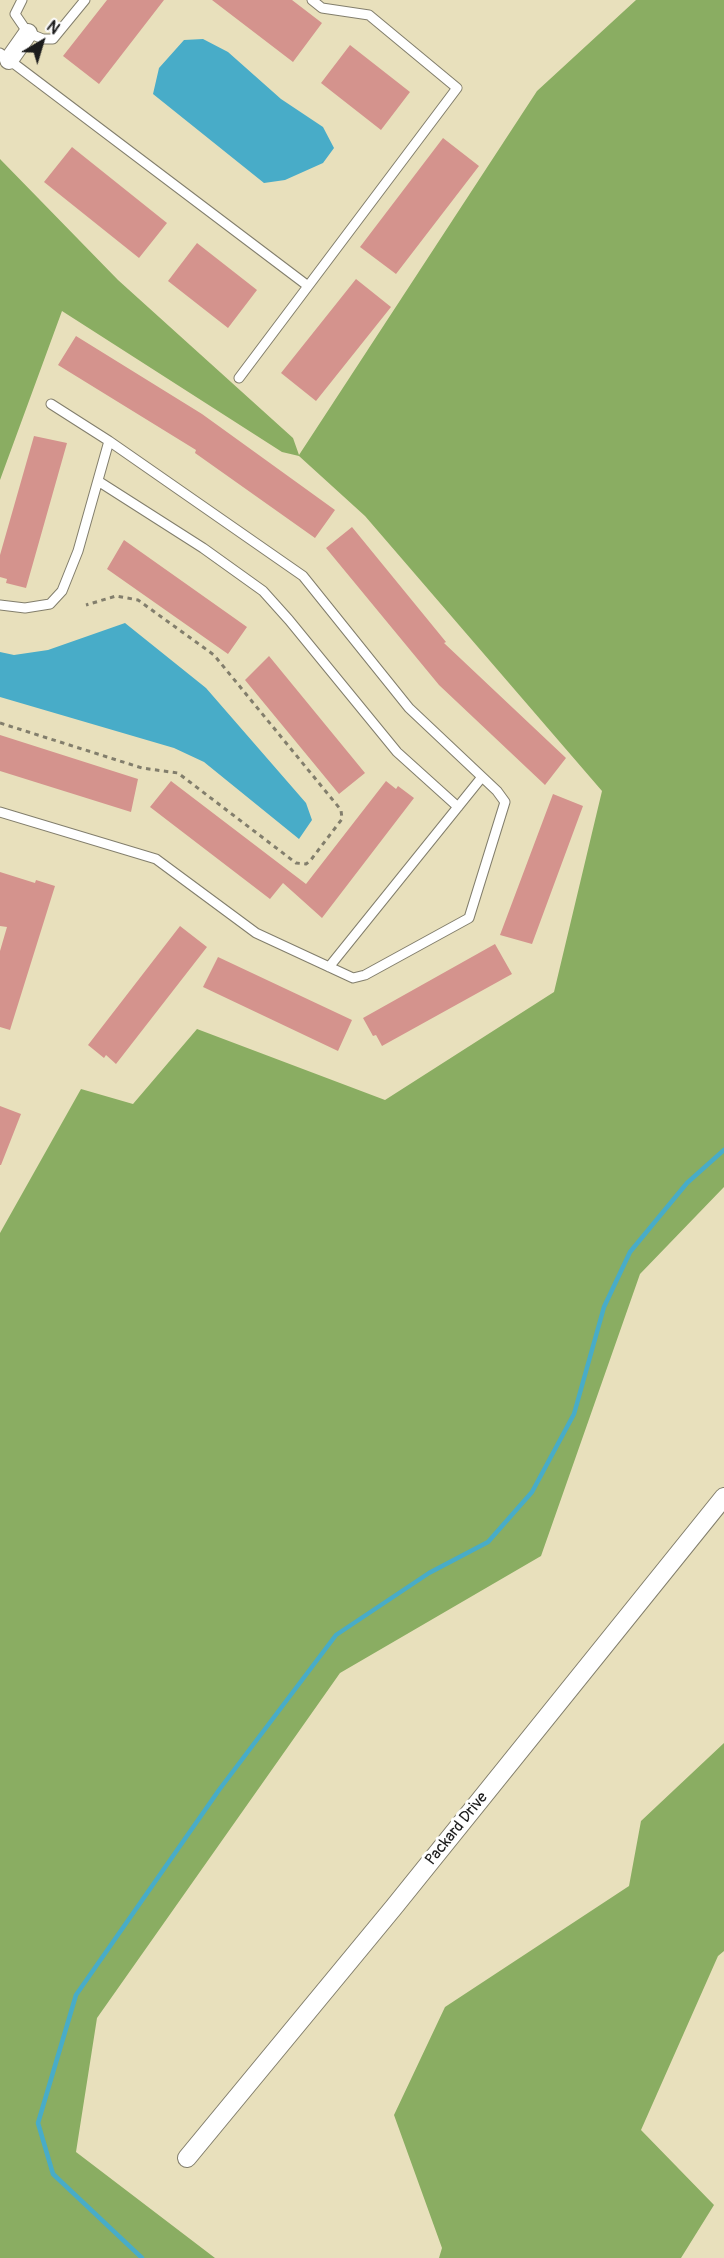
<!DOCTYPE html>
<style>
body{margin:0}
#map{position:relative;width:724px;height:2258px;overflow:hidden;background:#e8e0bc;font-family:Pangolin,sans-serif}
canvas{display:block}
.north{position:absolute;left:12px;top:12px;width:60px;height:60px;-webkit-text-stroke:4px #fff;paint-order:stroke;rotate:38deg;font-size:16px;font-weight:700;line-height:24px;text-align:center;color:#1c1c1c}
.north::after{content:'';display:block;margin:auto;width:21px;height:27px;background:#1c1c1c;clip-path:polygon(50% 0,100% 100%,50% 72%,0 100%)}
</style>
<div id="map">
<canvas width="724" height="2258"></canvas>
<div class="north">N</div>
</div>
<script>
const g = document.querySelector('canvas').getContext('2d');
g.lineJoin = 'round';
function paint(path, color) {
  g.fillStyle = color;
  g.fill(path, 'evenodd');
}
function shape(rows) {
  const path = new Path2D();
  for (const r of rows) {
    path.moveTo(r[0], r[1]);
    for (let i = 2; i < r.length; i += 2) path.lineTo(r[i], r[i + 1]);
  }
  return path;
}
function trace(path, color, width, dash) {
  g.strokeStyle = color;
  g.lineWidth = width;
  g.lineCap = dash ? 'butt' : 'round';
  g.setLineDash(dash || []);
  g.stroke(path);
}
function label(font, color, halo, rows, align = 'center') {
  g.font = font + ' Pangolin,sans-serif';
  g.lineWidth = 6;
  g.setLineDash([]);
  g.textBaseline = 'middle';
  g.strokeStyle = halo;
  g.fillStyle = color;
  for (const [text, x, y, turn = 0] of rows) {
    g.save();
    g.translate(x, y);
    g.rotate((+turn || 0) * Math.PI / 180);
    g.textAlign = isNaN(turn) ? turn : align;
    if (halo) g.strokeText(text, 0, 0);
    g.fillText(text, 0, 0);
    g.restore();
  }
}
const forest = shape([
 [636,0,724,0,724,1187,640,1274,541,1556,340,1673,97,2018,76,2152,215,2258,0,2258,0,1233,81,1089,133,1104,197,1029,385,1100,554,992,602,791,365,516,299,456,282,452,62,311,0,480,0,159,118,280,293,438,299,455,537,91],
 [724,1743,724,1951,718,1956,641,2130,714,2205,681,2258,439,2258,442,2248,394,2115,445,2007,629,1886,641,1821]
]);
const water = shape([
 [203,39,228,52,281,99,323,127,334,148,323,163,285,180,264,183,153,94,159,68,184,40],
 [125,623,206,688,306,803,312,820,299,839,204,762,174,748,0,697,0,652,14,655,48,650]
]);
const stream = shape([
 [142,2258,53,2174,38,2123,76,1995,219,1790,336,1635,429,1573,488,1542,532,1492,574,1414,604,1307,630,1252,687,1183,724,1150]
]);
const building = shape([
 [107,0,164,0,99,84,63,56],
 [212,0,292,0,322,23,293,62],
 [350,45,410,92,381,130,321,83],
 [443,138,479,166,396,274,360,247],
 [72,147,167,223,139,258,44,182],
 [197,243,257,290,228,328,168,281],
 [356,279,391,307,316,401,281,373],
 [76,336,202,414,335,510,315,538,195,453,196,450,58,365],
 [34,436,67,443,26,588,6,583,7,579,0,577,0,555],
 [352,527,446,642,444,643,566,758,545,785,439,685,326,548],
 [124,540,247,627,228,654,107,569],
 [269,656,365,773,339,794,245,680],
 [0,735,138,779,131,812,0,771],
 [171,781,306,884,386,781,396,789,398,786,414,798,322,918,283,883,270,899,150,807],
 [553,794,583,806,532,944,500,935],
 [0,872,35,883,36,880,55,886,10,1030,0,1027,0,951,7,927,0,926],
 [180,926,207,947,116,1064,106,1055,104,1058,88,1045],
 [495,944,512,974,382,1046,376,1035,373,1036,363,1018],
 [218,957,352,1020,338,1051,203,987],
 [0,1106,21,1114,1,1165,0,1165]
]);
const path = shape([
 [0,723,142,768,178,773,296,863,306,864,310,861,342,819,341,810,214,655,138,600,116,596,86,605]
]);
const service = shape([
 [22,0,15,14,28,33,43,39,53,39,85,0],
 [0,53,308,286],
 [239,378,457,88,369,15,322,8,312,0],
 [98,481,203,548,263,591,289,620,397,752,458,807],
 [0,605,25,608,50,604,62,591,78,551,109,441],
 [0,812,156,859,256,933,353,978,365,975,469,918,505,802,497,791,409,708,303,576,109,441,51,404],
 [329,967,482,777]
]);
const minor = shape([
 [9,60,28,33],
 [187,2158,394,1907,724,1497]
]);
const streetNames = [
 ["Packard Drive",457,1829,-51]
];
paint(forest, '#8aad62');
paint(water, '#48acc8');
trace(stream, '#48acc8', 4.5);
paint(building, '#d4938d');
trace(service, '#827e6c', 11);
trace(minor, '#827e6c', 20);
trace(path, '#827e6c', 3, [4.5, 4.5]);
trace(service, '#fff', 9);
trace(minor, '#fff', 18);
label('16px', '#1c1c1c', '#fff', streetNames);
</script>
